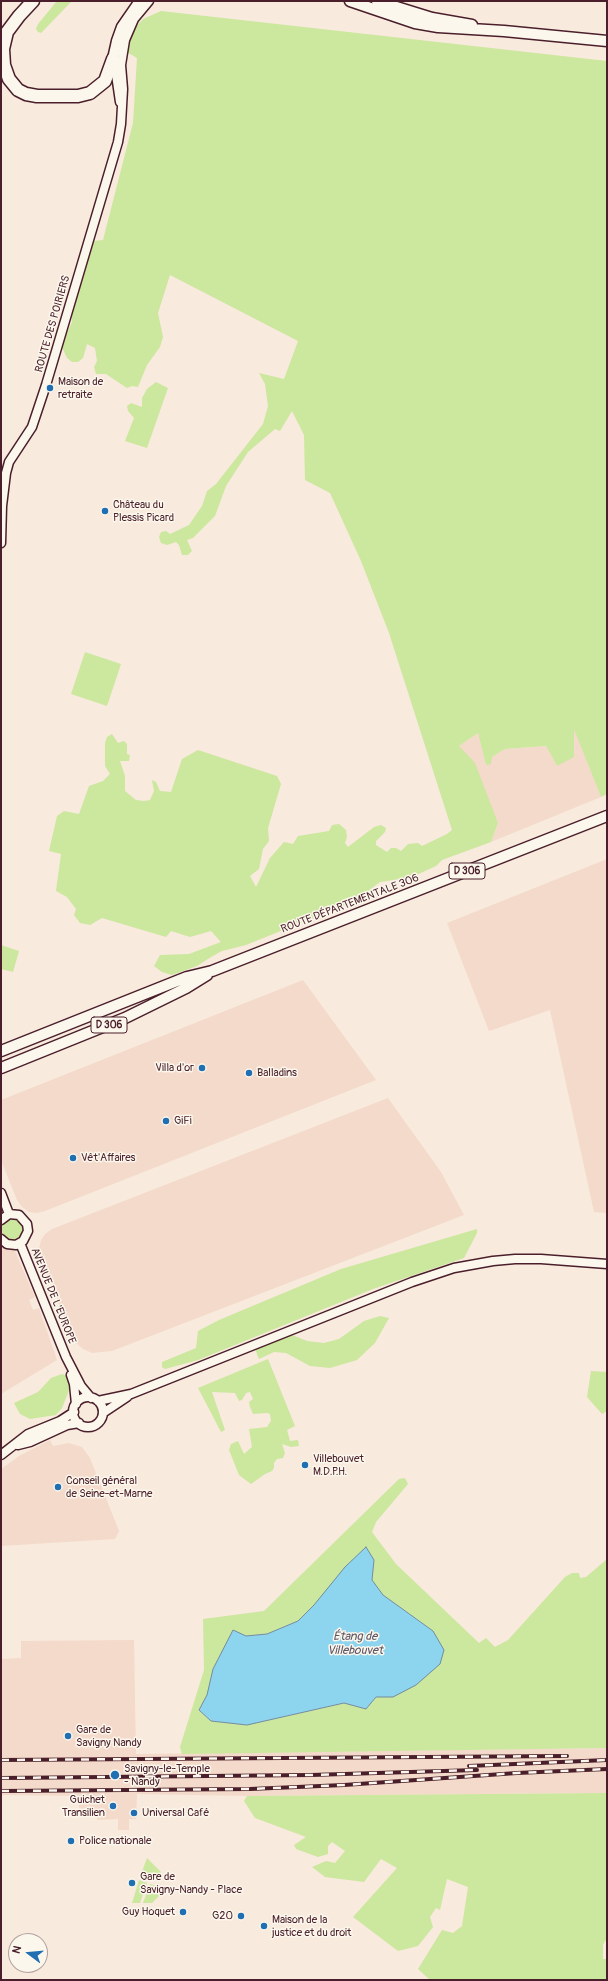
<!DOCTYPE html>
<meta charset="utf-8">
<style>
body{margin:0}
#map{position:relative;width:608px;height:1981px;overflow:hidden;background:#f8eadd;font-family:Pangolin,sans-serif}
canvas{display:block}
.frame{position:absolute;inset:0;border:2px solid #4a1f2b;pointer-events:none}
.north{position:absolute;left:8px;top:1933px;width:40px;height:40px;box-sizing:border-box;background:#fbf7ec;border:1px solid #b4a19f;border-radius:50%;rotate:286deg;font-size:11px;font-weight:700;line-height:16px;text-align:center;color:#4a1f2b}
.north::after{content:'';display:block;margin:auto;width:14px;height:18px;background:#1f6fb2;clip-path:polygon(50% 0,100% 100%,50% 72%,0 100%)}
</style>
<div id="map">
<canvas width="608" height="1981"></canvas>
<div class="frame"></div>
<div class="north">N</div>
</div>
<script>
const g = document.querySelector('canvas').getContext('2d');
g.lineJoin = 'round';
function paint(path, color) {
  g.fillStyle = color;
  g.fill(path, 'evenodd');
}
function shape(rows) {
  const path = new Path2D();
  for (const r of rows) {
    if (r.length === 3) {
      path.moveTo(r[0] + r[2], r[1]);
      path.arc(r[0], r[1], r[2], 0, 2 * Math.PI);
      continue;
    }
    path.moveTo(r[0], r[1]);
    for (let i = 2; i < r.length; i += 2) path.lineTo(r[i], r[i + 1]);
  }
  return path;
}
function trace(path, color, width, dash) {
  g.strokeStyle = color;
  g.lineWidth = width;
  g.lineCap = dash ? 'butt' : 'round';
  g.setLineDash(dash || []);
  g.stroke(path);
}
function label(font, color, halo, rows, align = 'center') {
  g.font = font + ' Pangolin,sans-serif';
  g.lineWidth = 3;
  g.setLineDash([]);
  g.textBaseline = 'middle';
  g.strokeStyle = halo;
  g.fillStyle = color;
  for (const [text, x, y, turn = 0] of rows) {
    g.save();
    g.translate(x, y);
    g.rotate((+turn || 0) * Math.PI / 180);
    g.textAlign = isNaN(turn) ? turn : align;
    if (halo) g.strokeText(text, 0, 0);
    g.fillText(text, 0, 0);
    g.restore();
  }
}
const built = shape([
 [574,727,601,797,491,842,498,823,459,746,478,733,486,765,492,757,505,749,546,746,557,766],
 [607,859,607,1213,594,1212,550,1010,489,1031,447,923],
 [303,980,376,1080,45,1211,36,1213,29,1212,22,1207,17,1200,1,1160,1,1100],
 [388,1098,441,1172,464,1215,112,1351,92,1353,83,1349,75,1342,40,1257,39,1249,41,1240,45,1234,52,1229],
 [1,1219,35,1297,29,1300,33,1310,39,1308,57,1360,1,1394],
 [50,1440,53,1446,69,1443,82,1447,90,1458,119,1531,115,1539,1,1546,1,1469,19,1456],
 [134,1640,136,1754,607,1748,607,1793,247,1796,137,1794,136,1819,129,1819,129,1830,118,1830,118,1819,97,1820,97,1817,79,1816,79,1796,1,1795,1,1659,21,1658,21,1641]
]);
const green = shape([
 [57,1,72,1,41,33,38,32,36,29,38,24],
 [161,11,607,61,607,794,601,797,574,729,574,757,557,766,546,746,505,749,492,757,491,764,486,765,478,733,459,746,475,763,498,823,491,842,442,860,436,866,412,877,380,882,355,901,246,945,222,951,211,957,197,966,172,975,162,972,154,966,160,955,189,954,221,942,211,931,190,937,171,931,166,937,102,918,90,925,80,923,74,915,76,909,67,897,56,891,61,854,49,851,57,816,64,811,79,814,89,786,103,781,110,774,105,766,105,743,107,737,112,734,118,743,124,741,127,744,127,754,130,755,129,761,120,761,125,776,125,791,136,800,144,801,150,800,154,791,152,780,156,782,160,791,171,792,182,759,198,750,277,776,281,784,268,828,269,841,263,849,259,869,250,876,256,887,270,858,284,842,293,844,298,836,329,831,332,825,339,824,346,830,347,837,345,843,348,847,374,827,381,825,386,828,385,832,376,841,376,845,387,852,391,848,396,848,401,851,408,844,418,843,422,846,447,834,452,830,389,633,361,561,330,493,305,480,304,435,292,411,280,431,275,429,248,452,226,486,215,516,193,538,187,540,192,551,188,555,182,555,179,545,176,542,167,545,161,543,159,537,161,532,166,531,170,534,189,525,202,506,207,491,216,484,263,424,268,406,265,384,259,373,284,379,298,341,170,275,158,313,163,337,160,347,147,365,138,387,132,386,127,388,106,374,96,374,94,367,97,361,95,348,87,344,83,358,78,362,72,362,67,358,61,345,72,322,71,310,94,241,103,240,133,123,137,58,127,52,131,32,143,19],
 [156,382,168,388,147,448,125,441,134,418,128,411,127,406,131,403,142,407,142,398,147,389],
 [85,652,121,664,107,706,71,694],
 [1,945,19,951,13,972,1,969],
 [13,1229,11],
 [477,1229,477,1233,464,1258,373,1289,198,1360,165,1369,162,1367,162,1362,196,1348,198,1331,219,1320,341,1269],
 [380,1316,389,1318,375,1343,357,1360,330,1368,310,1366,286,1353,274,1352,259,1359,255,1349,292,1335,307,1341,324,1343,339,1339,364,1321],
 [268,1359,295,1426,287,1430,290,1441,298,1440,299,1446,291,1447,282,1444,285,1453,283,1458,277,1459,274,1463,274,1468,272,1471,265,1474,251,1484,239,1475,229,1450,231,1444,238,1441,244,1454,252,1447,249,1429,267,1427,271,1421,270,1414,267,1413,253,1414,250,1407,249,1402,253,1399,250,1392,246,1393,242,1400,239,1401,235,1393,212,1392,225,1430,221,1432,198,1388],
 [591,1371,607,1372,607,1411,602,1414,587,1397],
 [62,1374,67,1376,70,1388,62,1408,56,1415,30,1419,20,1414,14,1403,38,1392,51,1378],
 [405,1478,408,1484,376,1522,372,1532,396,1564,479,1643,486,1638,495,1647,508,1640,565,1577,572,1573,579,1573,580,1578,586,1577,607,1559,607,1748,182,1754,180,1747,204,1670,203,1619,264,1611,399,1479],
 [374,1560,372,1580,383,1595,433,1631,393,1697,376,1697,366,1709,345,1703,247,1725,211,1721,199,1710,246,1636,267,1634,298,1621,314,1605],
 [607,1793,607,1940,605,1941,603,1945,603,1959,607,1959,607,1980,430,1980,418,1969,442,1930,453,1933,462,1926,468,1887,447,1879,440,1910,436,1908,430,1917,433,1927,418,1946,398,1951,353,1917,397,1868,381,1859,364,1882,325,1877,312,1867,326,1861,335,1863,345,1851,332,1842,328,1846,328,1854,318,1857,296,1849,294,1845,306,1837,255,1818,244,1801,247,1796],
 [147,1858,161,1872,152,1881,140,1877],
 [139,1880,147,1883,140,1903,132,1903],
 [150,1884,166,1889,152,1903,143,1903]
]);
const water = shape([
 [366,1547,374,1560,372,1580,383,1595,433,1631,444,1650,440,1664,416,1685,393,1697,376,1697,366,1709,344,1703,247,1725,211,1721,199,1710,207,1695,213,1669,233,1630,246,1636,267,1634,298,1621,314,1605,345,1567,366,1547]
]);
const minor = shape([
 [114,61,120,102],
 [1,543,2,506,6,473,9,462,32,427,46,385,118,142,121,124,123,89,121,65,125,40,134,19,149,1],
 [1,1193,9,1214],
 [1,1220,9,1214,19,1215,27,1224,28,1231,23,1241,16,1245,7,1244,1,1239],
 [20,1243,66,1357,81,1386,91,1398],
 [71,1375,74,1384,76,1404],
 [88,1412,15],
 [98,1401,131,1394,412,1282,454,1268,493,1261,515,1259,541,1259,607,1264],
 [103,1413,127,1397],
 [18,1445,30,1442,67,1425,79,1423],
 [1,1455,28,1434,60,1421,74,1412]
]);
const major = shape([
 [350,1,415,23,438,27,504,31,607,41],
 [377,1,432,18,472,25],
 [113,59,117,41,122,27,140,1],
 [1,1051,187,977,212,971,607,816],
 [1,1068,125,1018,186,988,207,975]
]);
const highway = shape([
 [33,1,19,16,7,32,3,49,4,65,9,79,18,90,26,94,37,96,78,96,90,93,105,81,113,59]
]);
const rail = shape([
 [1,1760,567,1756],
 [469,1766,607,1760],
 [1,1778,311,1775,477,1770],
 [1,1791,250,1789,344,1785,517,1773,607,1769]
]);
const markers = [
 [50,388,4,"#1f6fb2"],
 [105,511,4,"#1f6fb2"],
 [202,1068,4,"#1f6fb2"],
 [249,1073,4,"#1f6fb2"],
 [166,1121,4,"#1f6fb2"],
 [73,1158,4,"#1f6fb2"],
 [305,1465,4,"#1f6fb2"],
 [58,1487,4,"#1f6fb2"],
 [68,1736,4,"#1f6fb2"],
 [115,1775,5,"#1f6fb2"],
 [113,1806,4,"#1f6fb2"],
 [134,1813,4,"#1f6fb2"],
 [71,1841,4,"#1f6fb2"],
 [132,1883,4,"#1f6fb2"],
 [183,1912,4,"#1f6fb2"],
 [241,1916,4,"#1f6fb2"],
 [264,1926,4,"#1f6fb2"]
];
const shields = [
 [467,871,36],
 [109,1025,36]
];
const shieldNames = [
 ["D 306",467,871],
 ["D 306",109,1025]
];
const streetNames = [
 ["ROUTE DES POIRIERS",53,324,-74],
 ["ROUTE DÉPARTEMENTALE 306",350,904,-21],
 ["AVENUE DE L'EUROPE",53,1296,68]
];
const poiNames = [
 ["Maison de",58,382],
 ["retraite",58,395],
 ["Château du",113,505],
 ["Plessis Picard",113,518],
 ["Villa d'or",194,1068,"right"],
 ["Balladins",257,1073],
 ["GiFi",174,1121],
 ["Vêt'Affaires",81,1158],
 ["Villebouvet",313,1459],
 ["M.D.P.H.",313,1472],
 ["Conseil général",66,1481],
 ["de Seine-et-Marne",66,1494],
 ["Gare de",76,1730],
 ["Savigny Nandy",76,1743],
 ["Savigny-le-Temple",124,1769],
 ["- Nandy",124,1782],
 ["Guichet",105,1800,"right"],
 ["Transilien",105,1813,"right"],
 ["Universal Café",142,1813],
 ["Police nationale",79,1841],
 ["Gare de",140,1877],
 ["Savigny-Nandy - Place",140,1890],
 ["Guy Hoquet",175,1912,"right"],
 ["G20",233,1916,"right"],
 ["Maison de la",272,1920],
 ["justice et du droit",272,1933]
];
const waterNames = [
 ["Étang de",355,1637],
 ["Villebouvet",355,1651]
];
paint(built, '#f4daca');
paint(green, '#cce79e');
paint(water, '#8dd4ee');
trace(water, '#728ca0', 1);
trace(minor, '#4a1f2b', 11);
trace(major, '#4a1f2b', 13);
trace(highway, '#4a1f2b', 15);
trace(minor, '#fbf7ec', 8);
trace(major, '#fbf7ec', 10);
trace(highway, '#fbf7ec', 12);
trace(rail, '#4a1f2b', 4);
trace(rail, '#fbf7ec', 2.5, [8]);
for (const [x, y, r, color] of markers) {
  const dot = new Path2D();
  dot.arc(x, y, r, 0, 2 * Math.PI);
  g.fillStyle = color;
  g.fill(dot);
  trace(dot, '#fbf7ec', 1.5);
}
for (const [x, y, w] of shields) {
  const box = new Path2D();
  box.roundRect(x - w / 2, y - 8, w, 16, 3);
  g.fillStyle = '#fbf7ec';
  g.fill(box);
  trace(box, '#4a1f2b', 1);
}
label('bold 10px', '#4a1f2b', null, shieldNames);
label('11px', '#4a1f2b', '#fbf7ec', streetNames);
label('11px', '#4a1f2b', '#fbf7ec', poiNames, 'left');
label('italic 12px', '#5e5566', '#fbf7ec', waterNames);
</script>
